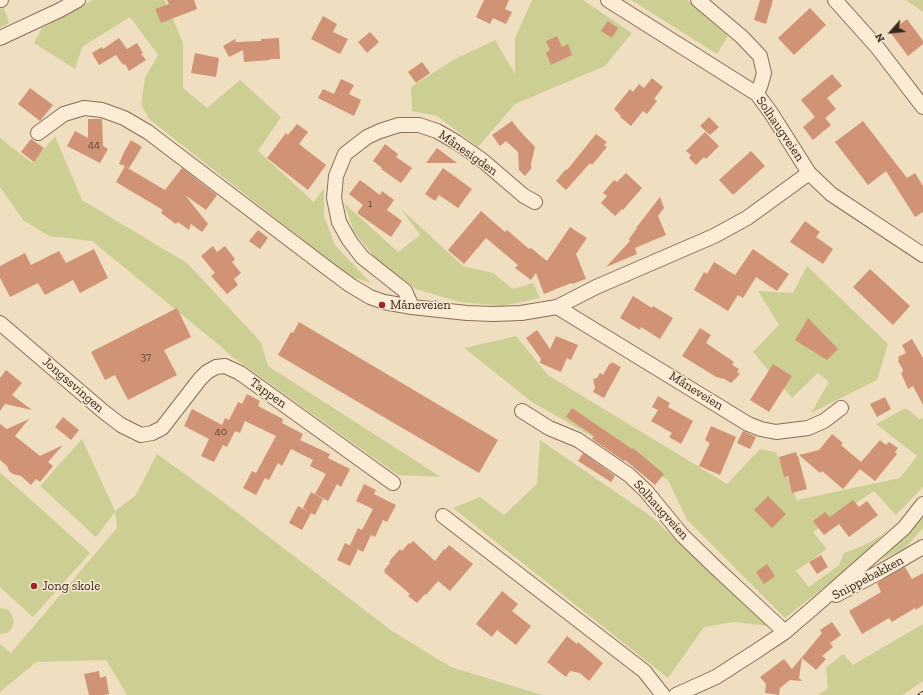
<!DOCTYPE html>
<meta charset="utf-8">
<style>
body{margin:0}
#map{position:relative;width:923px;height:695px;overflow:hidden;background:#f0dec1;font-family:"Zilla Slab",serif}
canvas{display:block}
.north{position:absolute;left:871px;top:12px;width:40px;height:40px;-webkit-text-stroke:3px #f7e9d1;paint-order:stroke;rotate:243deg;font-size:11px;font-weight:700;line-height:16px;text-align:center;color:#39281d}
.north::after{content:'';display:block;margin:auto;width:14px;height:18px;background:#39281d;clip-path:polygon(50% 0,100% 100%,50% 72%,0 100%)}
</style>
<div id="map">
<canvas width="923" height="695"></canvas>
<div class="north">N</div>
</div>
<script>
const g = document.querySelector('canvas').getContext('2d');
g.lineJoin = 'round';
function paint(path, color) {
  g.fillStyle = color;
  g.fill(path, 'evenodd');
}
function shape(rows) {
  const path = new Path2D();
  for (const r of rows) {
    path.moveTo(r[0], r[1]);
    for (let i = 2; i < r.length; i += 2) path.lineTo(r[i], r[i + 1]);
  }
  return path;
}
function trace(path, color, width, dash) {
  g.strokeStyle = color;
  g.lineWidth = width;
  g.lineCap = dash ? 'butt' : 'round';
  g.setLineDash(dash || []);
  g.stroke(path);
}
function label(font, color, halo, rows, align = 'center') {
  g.font = font + ' "Zilla Slab",serif';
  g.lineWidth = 3;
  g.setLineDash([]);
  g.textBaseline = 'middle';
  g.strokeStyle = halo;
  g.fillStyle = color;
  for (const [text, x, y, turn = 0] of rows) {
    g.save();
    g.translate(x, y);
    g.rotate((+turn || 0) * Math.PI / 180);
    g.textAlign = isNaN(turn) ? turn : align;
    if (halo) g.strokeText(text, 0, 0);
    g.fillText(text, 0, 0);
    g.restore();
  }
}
const green = shape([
 [93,0,165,0,183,43,183,88,207,108,240,80,281,117,258,151,314,202,324,188,324,216,335,245,371,283,349,276,149,119,141,104,145,78,158,55,130,17,82,47,75,69,34,43,42,28],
 [532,0,583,0,632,33,605,66,515,104,478,147,437,116,412,111,411,87,453,60,495,40,515,74,515,38],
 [631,0,687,0,728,36,717,54],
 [906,0,923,0,923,12],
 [4,8,9,23,0,28,0,9],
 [55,136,82,200,187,263,261,342,268,366,441,477,398,475,231,356,225,350,92,241,49,236,23,220,0,187,0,138,32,163],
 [344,203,398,252,420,235,401,209,463,266,493,273,513,289,533,283,540,298,502,306,460,302,416,289,376,259,354,232],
 [807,266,888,344,877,380,811,413,829,382,818,373,792,398,753,352,779,325,758,291,793,293],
 [516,336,548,375,727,484,760,449,776,452,797,500,900,478,917,456,876,424,906,408,919,419,923,418,923,487,896,515,874,491,813,532,827,549,796,571,809,587,839,565,844,553,863,546,880,536,890,527,859,560,785,618,687,520,668,480,532,402,464,348],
 [82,439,115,511,136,495,157,454,218,498,392,631,451,667,542,695,127,695,106,660,36,662,0,692,0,644,11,653,117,528,115,512,96,537,40,486],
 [540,440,652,517,769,626,734,622,704,627,668,678,453,508,480,497,504,515,537,484],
 [0,473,19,489,90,553,33,617,0,587],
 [923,512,923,528,905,548,881,560,908,532],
 [0,608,7,609,10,612,14,621,13,625,11,630,7,633,0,634],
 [923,624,923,681,903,695,818,695,828,688,826,668,843,654,853,665]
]);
const building = shape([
 [167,0,194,0,197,9,161,23,155,9,169,4],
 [484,0,509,0,505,9,512,12,506,24,493,18,490,24,476,17],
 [760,0,773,0,766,24,754,20],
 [810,8,826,25,794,55,778,38],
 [323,16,337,24,333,32,348,39,340,54,311,39],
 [907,19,923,41,923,44,908,56,890,32],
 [608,21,618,28,612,38,601,31],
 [370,32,379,42,367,53,358,42],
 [557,36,562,47,568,44,572,55,551,65,546,53,550,50,546,41],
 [119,38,127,49,137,43,143,53,141,54,146,60,129,71,125,64,123,65,116,55,99,65,92,53,102,47,103,49],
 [279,38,280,59,270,59,270,60,244,62,243,50,229,57,223,46,235,39,236,42,261,41,261,39],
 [195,53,219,58,216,77,191,73],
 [422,62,430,73,416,83,408,72],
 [832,74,842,86,827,98,836,109,825,118,831,125,813,140,803,127,815,117,801,100],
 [652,78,663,87,654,99,657,101,647,114,643,111,631,126,620,117,621,116,614,109,630,89,633,92,639,84,644,88],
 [341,79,354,85,349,94,361,100,354,116,318,98,323,89,334,94],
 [30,88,53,105,40,121,18,104],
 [709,117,719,127,710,135,700,126],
 [88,119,102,119,103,146,108,149,100,163,67,146,75,131,88,138],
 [512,121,519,130,535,147,531,164,531,169,525,176,519,170,518,152,506,141,500,146,492,135],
 [863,121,907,178,915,173,923,186,923,212,915,217,886,171,868,185,835,142],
 [297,124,308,132,299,144,326,165,308,190,267,158,286,133,288,135],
 [705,132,719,146,706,159,704,157,696,165,689,158,691,155,686,151],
 [596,134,607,142,604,145,607,147,592,165,590,163,566,190,556,181,566,169,567,170],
 [31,139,44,148,34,162,21,152],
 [131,140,142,147,129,168,126,167,165,190,182,168,217,195,206,210,185,195,208,224,202,232,191,224,189,230,178,222,176,224,161,213,163,210,116,182,125,166,119,164,124,152],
 [385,144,398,154,396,157,412,168,401,183,381,169,382,168,373,161],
 [437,148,457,163,426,163],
 [751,151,765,166,733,195,719,180],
 [443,168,472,189,458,208,439,195,435,201,425,194],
 [626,173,642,188,623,210,622,209,615,216,601,203,607,196,603,193,614,180,617,182],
 [360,180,380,195,382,191,394,200,387,210,402,221,391,237,357,213,363,205,349,194],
 [660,197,664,208,658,216,666,235,635,248,637,254,606,267,630,241,629,239,637,228,636,228],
 [481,211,505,232,507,230,529,249,531,248,547,261,570,227,587,238,576,254,586,279,572,284,571,283,544,294,536,273,531,280,515,268,518,265,486,238,464,264,448,250],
 [805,221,820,232,816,237,833,249,823,264,790,242],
 [258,230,268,238,260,249,249,241],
 [213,246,217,252,225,246,235,259,232,262,241,273,234,279,238,285,227,294,211,276,215,273,201,256],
 [94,249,108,278,80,293,73,280,45,295,38,283,10,297,0,278,0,266,25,253,31,265,59,251,66,263],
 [753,249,789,274,777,291,756,277,743,298,738,295,728,311,694,290,704,272,707,274,714,262,735,275],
 [870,269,910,306,893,325,853,287],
 [633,296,652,308,653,306,673,318,660,339,641,327,640,330,620,318],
 [177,308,191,337,164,350,177,375,128,400,115,375,105,380,91,352],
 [808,318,838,349,827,360,795,340],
 [299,322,498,440,479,473,278,355,291,332,293,333],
 [700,328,711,335,706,343,734,362,732,365,739,369,737,372,740,374,731,383,723,378,722,379,718,377,718,378,682,356],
 [537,330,550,349,556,336,578,345,571,360,567,358,561,372,540,363,541,359,526,338],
 [912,339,923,358,923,405,913,386,908,389,901,373,903,372,902,371,903,370,898,361,899,360,898,357,906,353,902,345],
 [612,362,621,367,604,398,593,392,595,388,593,379,597,378,600,373,603,375,610,363,611,364],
 [773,364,792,376,769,412,750,400],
 [6,370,22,383,12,395,32,410,5,404,0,411,0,378],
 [247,394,260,401,258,406,283,419,282,423,303,434,300,440,330,454,328,458,350,469,341,487,337,484,328,501,315,494,326,474,310,466,313,460,291,449,282,466,278,463,269,480,265,478,256,495,243,488,252,471,260,475,256,473,276,436,245,421,240,433,235,431,227,447,223,445,214,462,201,456,209,439,184,426,192,409,222,425,225,418,229,420,238,402,242,404],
 [658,396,670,403,668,407,693,421,681,444,669,437,672,433,651,421,658,410,652,407],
 [885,397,891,409,877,417,870,404],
 [572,408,632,449,633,448,664,474,655,485,625,460,624,461,592,439,594,436,566,417],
 [63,417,79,430,71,440,55,427],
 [29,419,15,436,40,456,63,445,48,462,53,466,40,482,36,479,31,485,21,476,13,474,9,471,7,466,0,460,0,424,7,429],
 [711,426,736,437,720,475,699,466,710,443,705,440],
 [743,431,756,437,750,449,737,443],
 [832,434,843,443,841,445,861,462,880,440,886,445,889,442,898,448,895,452,897,454,875,481,860,469,843,489,822,471,820,473,799,455,819,450],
 [796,452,797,456,798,456,807,489,792,493,788,476,784,477,779,457],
 [583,453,615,476,611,482,578,461],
 [364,484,376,490,374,494,396,505,387,522,383,520,375,537,371,535,363,552,350,545,358,528,362,530,373,509,356,501],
 [311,492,323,499,315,515,311,513,302,530,289,523,298,506,309,512,303,508],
 [768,496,786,514,772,528,754,510],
 [853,500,859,507,867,501,878,515,849,537,839,524,824,535,813,521,825,512,830,517],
 [413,541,435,561,444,549,445,550,449,545,473,564,450,591,438,581,426,595,425,594,417,603,408,596,410,594,384,572,385,571,384,570,390,563,389,562,392,558,400,549,402,551,409,543,410,544],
 [345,543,358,549,350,566,337,560],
 [821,555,828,567,817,574,809,562],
 [767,564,775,576,764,584,756,572],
 [905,567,912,579,923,573,923,605,916,610,915,608,892,622,889,618,862,634,849,611,881,592,877,583],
 [502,591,518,604,512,611,531,626,516,645,497,630,492,637,476,624],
 [832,622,841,635,830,643,833,647,822,656,826,659,816,670,802,658,799,678,802,681,790,680,780,688,779,695,765,693,766,684,760,677,784,659,792,669,822,633,820,630],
 [567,636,577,644,578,642,603,663,589,681,580,673,570,671,566,677,547,662],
 [99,671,100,678,106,676,109,694,103,695,89,695,84,674]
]);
const street = shape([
 [0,0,1,0],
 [608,0,757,94,771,113,809,173,831,194,923,255],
 [698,0,742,37,760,56,764,73,761,84,757,94],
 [835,0,877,47,923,107],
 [0,38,60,10,78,0],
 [38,133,64,114,84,108,102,110,124,118,148,132,331,271,350,285,370,297,384,302,412,307,467,313,493,314,521,313,557,307,596,287,714,236,747,218,809,173],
 [412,307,405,291,362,257,349,240,339,222,334,198,336,176,345,154,354,147,367,137,380,131,399,125,419,125,437,131,456,142,482,160,524,196,535,202],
 [557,307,748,424,761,429,776,432,808,428,824,421,841,408],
 [0,323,104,412,121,425,141,435,152,433,162,428,200,379,207,372,216,367,225,366,240,373,393,483],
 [522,411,549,428,578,440,629,475,646,491,682,535,715,567,785,632],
 [443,516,644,671,663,695],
 [836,595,880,572,923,547],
 [676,695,716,677,755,652,785,632,813,608,904,528,923,504]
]);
const rail = shape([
 [920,695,923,693]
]);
const markers = [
 [382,305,4,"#9c2530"],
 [34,586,4,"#9c2530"]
];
const numberNames = [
 ["44",94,145],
 ["1",370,204],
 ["37",146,357],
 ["40",221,432]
];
const streetNames = [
 ["Solhaugveien",780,129,56],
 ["Månesigden",468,153,35],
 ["Jongssvingen",73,385,41],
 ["Måneveien",696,391,32],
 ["Tappen",268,393,36],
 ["Solhaugveien",661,510,48],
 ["Snippebakken",868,578,-28]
];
const poiNames = [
 ["Måneveien",390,305],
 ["Jong skole",42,586]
];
paint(green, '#cdce94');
paint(building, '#d09375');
trace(street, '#8a6e58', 16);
trace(street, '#faecd5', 14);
trace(rail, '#39281d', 4.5);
trace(rail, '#f7e9d1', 3, [9]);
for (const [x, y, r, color] of markers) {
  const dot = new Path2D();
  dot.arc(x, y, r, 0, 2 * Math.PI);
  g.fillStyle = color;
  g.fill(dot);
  trace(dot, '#f7e9d1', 1.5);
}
label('11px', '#5f4333', null, numberNames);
label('13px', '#39281d', '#f7e9d1', streetNames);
label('13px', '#39281d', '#f7e9d1', poiNames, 'left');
</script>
